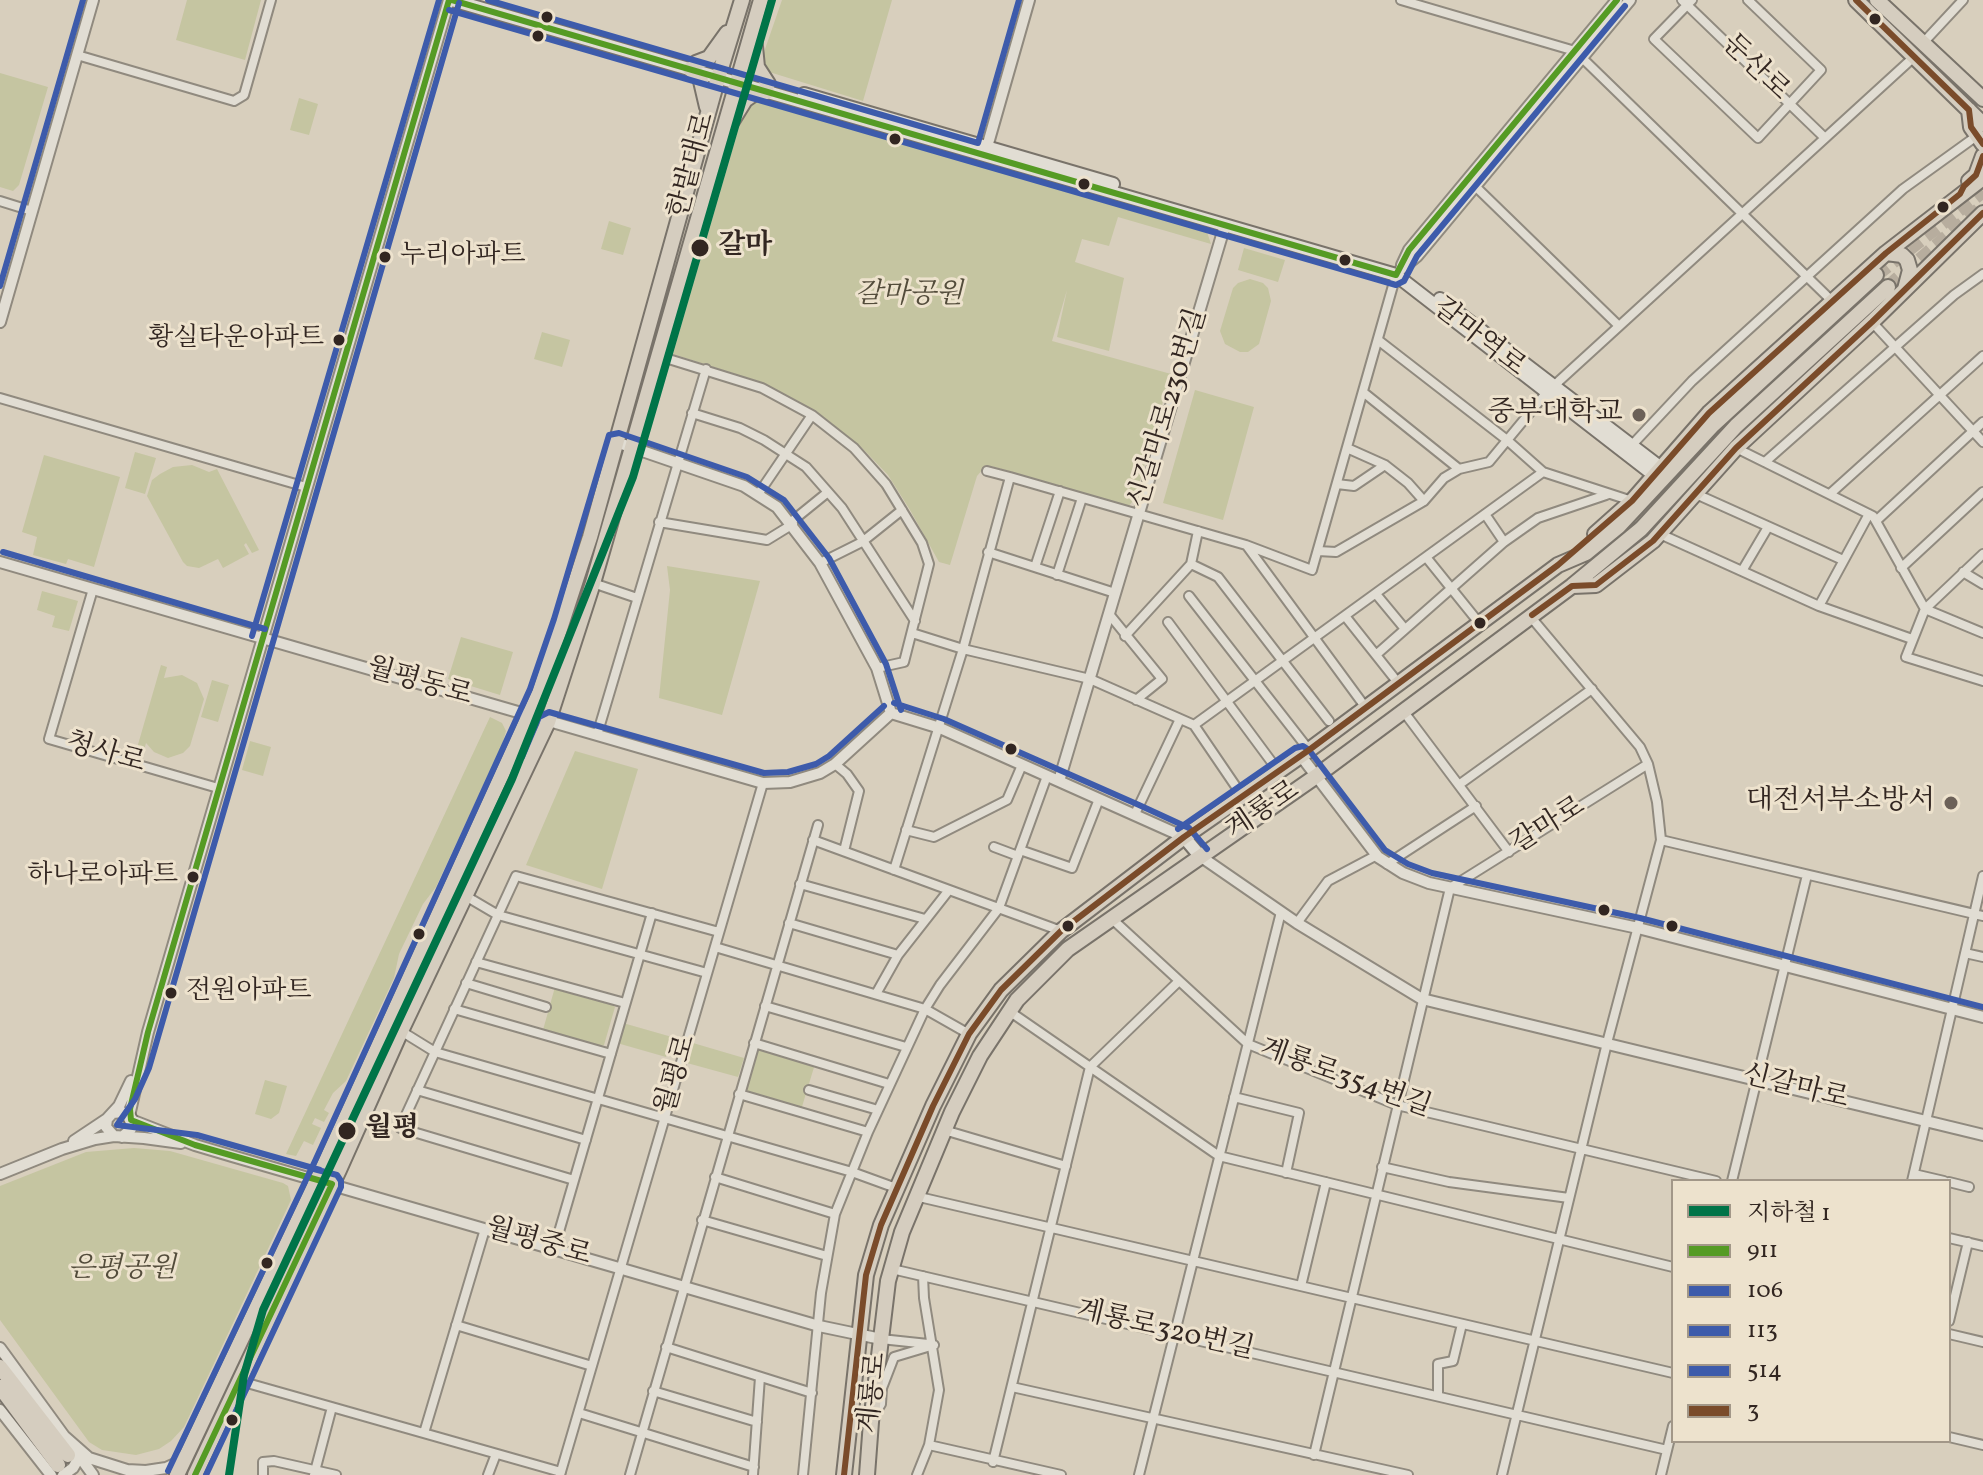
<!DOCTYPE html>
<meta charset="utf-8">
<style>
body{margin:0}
#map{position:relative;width:1983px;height:1475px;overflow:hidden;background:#d8cfbd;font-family:Vollkorn,"Noto Serif KR",serif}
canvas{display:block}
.legend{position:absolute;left:1671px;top:1179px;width:280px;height:264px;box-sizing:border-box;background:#ede2cd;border:2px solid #a29788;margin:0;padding:10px 14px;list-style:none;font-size:24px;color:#322621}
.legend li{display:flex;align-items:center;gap:16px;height:40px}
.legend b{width:40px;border:2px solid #a29788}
</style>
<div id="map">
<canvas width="1983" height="1475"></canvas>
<ul class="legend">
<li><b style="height:10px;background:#007448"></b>지하철 1</li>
<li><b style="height:10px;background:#559b24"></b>911</li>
<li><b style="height:10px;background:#3d5bab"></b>106</li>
<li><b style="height:10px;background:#3d5bab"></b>113</li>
<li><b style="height:10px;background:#3d5bab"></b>514</li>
<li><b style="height:10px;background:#7a4b2a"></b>3</li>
</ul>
</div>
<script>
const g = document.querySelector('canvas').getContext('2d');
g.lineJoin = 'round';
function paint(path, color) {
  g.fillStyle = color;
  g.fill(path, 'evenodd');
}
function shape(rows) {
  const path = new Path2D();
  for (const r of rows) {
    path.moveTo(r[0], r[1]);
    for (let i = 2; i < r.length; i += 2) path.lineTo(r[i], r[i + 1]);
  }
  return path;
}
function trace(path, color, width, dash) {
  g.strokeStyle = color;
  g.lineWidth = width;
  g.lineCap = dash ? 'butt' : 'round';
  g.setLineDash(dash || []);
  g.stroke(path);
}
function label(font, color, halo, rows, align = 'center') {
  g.font = font + ' Vollkorn,"Noto Serif KR",serif';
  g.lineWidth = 6;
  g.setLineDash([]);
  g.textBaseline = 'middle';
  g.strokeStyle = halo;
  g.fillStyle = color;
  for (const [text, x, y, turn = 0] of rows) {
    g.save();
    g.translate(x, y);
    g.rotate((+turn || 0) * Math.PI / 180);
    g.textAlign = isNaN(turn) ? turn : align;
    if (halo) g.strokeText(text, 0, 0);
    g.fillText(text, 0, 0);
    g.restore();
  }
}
const green = shape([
 [187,0,261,0,245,60,176,40],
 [782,0,892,0,863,101,766,71,762,65,763,55],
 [0,73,48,87,19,185,13,191,0,187],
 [299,98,318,104,309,135,290,130],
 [758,99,1207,232,1211,244,1118,217,1109,246,1082,239,1075,262,1124,278,1109,351,1057,337,1067,290,1052,341,1171,374,1135,498,1129,506,991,466,984,468,977,476,950,565,939,562,910,510,888,475,862,448,830,422,798,401,760,382,673,354,742,117,746,108],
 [609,221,631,228,623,255,601,249],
 [1244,248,1285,260,1278,282,1238,270],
 [1250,279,1263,283,1268,288,1271,301,1259,344,1248,352,1240,352,1225,344,1220,331,1233,288,1238,283],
 [542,332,570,340,562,367,534,359],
 [1195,390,1254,407,1223,520,1163,503],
 [135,452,156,458,145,494,125,488],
 [44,455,120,477,94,567,68,559,66,564,33,555,37,537,22,532],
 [192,465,209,472,217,469,259,550,252,553,246,543,244,545,249,554,223,568,218,559,199,568,187,566,183,562,147,496,152,480,160,474,173,467],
 [667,566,760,581,722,715,659,698,670,590],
 [42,591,78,601,69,631,52,627,55,616,37,610],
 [461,637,513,652,500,695,448,679],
 [161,665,167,667,164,678,182,675,197,683,204,699,190,746,183,753,168,758,154,752,146,743,144,750,137,748],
 [212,680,229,685,218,722,201,717],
 [490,717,502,723,506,731,502,745,436,887,423,904,399,954,394,978,346,1081,333,1093,324,1110,329,1113,324,1122,315,1118,312,1124,321,1128,313,1145,304,1141,296,1156,286,1154],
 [250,741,271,747,263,776,242,770],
 [575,751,638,769,602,889,526,865],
 [555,987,611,1004,615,1007,604,1045,599,1046,543,1030],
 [623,1023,672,1037,666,1057,617,1043],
 [693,1043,744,1058,738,1077,687,1063],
 [757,1047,815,1064,801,1110,743,1093],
 [265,1080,287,1086,279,1113,271,1119,255,1114],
 [134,1148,170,1151,283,1183,288,1186,291,1200,184,1427,171,1441,159,1449,136,1455,102,1450,89,1442,0,1320,0,1186,86,1152]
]);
const primaryTunnel = shape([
 [1876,275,1983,191],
 [1888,287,1982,207]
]);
const minor = shape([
 [1401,0,1575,51,1832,301],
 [1682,0,1825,138],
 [1692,0,1654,39,1758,138,1821,70,1748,0],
 [1923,43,1963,0],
 [77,55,234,101,244,95,271,0],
 [1475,186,1619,326],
 [0,201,32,211],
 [1872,322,1983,442],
 [1378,340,1507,440,1543,472,1632,501],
 [659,356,762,388,812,415,854,448,886,484,922,543,929,564,904,662,877,668],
 [1363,392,1459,469],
 [0,398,306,487],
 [692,413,740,428,764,440,806,467,842,508,915,621],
 [1632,445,1692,381,1903,189,1978,135],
 [1347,448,1385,465,1408,483,1424,501],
 [1736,448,1873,516,1925,609,1983,633],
 [1765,462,1954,295,1983,274],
 [987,471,1010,477],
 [1337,484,1354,486,1385,465],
 [759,493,812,415],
 [1831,493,1983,356],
 [1696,494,1843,560],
 [1485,514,1504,542],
 [1877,520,1983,422],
 [659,522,767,540,793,524],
 [791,522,828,492],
 [1660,534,1819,606,1912,639],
 [1247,546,1366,708],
 [1318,551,1336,552,1424,501,1444,478,1459,469,1489,462,1547,392,1915,56],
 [988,552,1115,593],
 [1983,554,1925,609,1906,657,1983,681],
 [1426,557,1480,624],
 [820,563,862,542,902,510],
 [1191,564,1218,577,1329,721],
 [1035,567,1060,491],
 [1901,568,1983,492],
 [1742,571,1768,527],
 [1963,572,1983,584],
 [1057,575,1082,498],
 [593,583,637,598],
 [93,589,49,739,218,788],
 [1376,594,1405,629],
 [1189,596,1309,750],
 [1819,606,1869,514],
 [1109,614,1162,679,1136,700],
 [1345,616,1399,684],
 [1168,622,1279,772],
 [912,633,963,649,1090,679,1194,725,1243,797],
 [1125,636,1191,564,1198,531],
 [1377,654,1504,542,1538,518,1606,495],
 [1404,712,1509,852],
 [1194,725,1543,472],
 [597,735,706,369],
 [835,764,847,774,859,791,844,851],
 [1460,784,1592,689],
 [1135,814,1180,719],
 [906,830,934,837,1007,800,1022,765],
 [813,840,1061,931],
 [1661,840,1983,916],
 [994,847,1018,856],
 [1020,850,1072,868,1099,799],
 [1387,864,1476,806],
 [894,870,963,649,1010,477,1246,545,1312,570,1396,275],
 [800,884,925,919],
 [464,895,498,915,707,973],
 [1111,918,1248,1044,1397,1105,1716,1181],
 [789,923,898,955],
 [1297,923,1328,881,1377,855],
 [715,947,925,1009,969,1034],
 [1965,953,1983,957],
 [476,962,625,1003],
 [466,983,546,1007],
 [876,994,898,955,949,890],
 [765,1006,906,1047],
 [454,1009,611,1054],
 [1009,1011,1219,1156,1673,1267],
 [401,1031,435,1052,852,1172,896,1188],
 [754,1043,889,1084],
 [417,1090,586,1140],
 [809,1090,878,1110],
 [739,1094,868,1132],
 [1234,1097,1299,1113,1286,1173],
 [944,1130,1066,1166],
 [1382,1167,1449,1182,1569,1198],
 [1914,1174,1944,1181],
 [715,1177,835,1214],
 [574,1180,400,1128,516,876,719,932],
 [1732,1181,1807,875],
 [1912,1181,1983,876],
 [1949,1182,1969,1187],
 [915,1196,1673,1373],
 [702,1220,827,1256],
 [1949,1238,1983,1246],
 [554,1249,652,913],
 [892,1269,1667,1450],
 [1301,1286,1326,1182],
 [1949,1321,1968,1242],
 [456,1325,592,1366],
 [1949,1334,1983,1342],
 [881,1339,928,1344],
 [666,1347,812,1393],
 [240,1381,561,1472],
 [1012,1387,1408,1475],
 [653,1391,757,1422],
 [1438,1396,1438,1364,1453,1361,1462,1324],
 [579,1413,754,1467],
 [875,1414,881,1404,882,1388,894,1357,934,1345],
 [424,1433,485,1229],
 [1949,1437,1983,1445],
 [929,1445,1061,1475],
 [1314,1455,1450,888,1648,764],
 [993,1462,1090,1067,1179,981],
 [263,1475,263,1462,274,1461,336,1475],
 [314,1475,332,1407],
 [488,1475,496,1454],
 [560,1475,763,783],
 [630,1475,818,825],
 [753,1475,760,1377],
 [803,1475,821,1293,835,1214,868,1132,925,1009,940,985,999,908,1047,776],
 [917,1475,929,1445,939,1390,924,1298,923,1276],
 [1139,1475,1281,912],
 [1502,1475,1607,1043,1661,840,1657,802,1648,764,1640,747,1530,616],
 [1661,1475,1673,1426]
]);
const tertiary = shape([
 [987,147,1029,0],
 [1402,265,1409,250,1617,0],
 [1401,269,1417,256,1630,0],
 [0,322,93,0],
 [616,442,744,486,777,507,820,563,877,668,891,713],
 [0,562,763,783,790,782,820,773,835,764,891,713],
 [891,713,940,728,1184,837],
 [1301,756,1378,857,1403,873,1429,883,1638,928,1983,1017],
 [1059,781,1225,225],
 [1200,856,1297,923,1422,999,1983,1135],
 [113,1113,122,1112,129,1116,148,1032,449,0],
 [114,1136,106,1127,107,1119,119,1106,131,1081],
 [122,1137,131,1129,131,1120,195,1145,232,1156,819,1326,881,1339],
 [74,1141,107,1119],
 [0,1174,62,1149,95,1139,114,1136,144,1138,181,1143],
 [0,1348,67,1440],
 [0,1410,51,1475],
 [64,1436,89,1458,127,1470,146,1471,166,1468,179,1462,183,1456],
 [77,1453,93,1475],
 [63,1475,73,1468,77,1461,75,1451]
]);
const secondary = shape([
 [452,0,1396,275,1654,475],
 [804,94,1113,184],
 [1440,299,1661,468],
 [1184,837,1200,856],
 [129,1116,131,1120]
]);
const primary = shape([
 [1856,0,1983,124],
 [1877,0,1983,99],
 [754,36,757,67,768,84],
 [696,63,709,58,727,33],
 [690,69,700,77,707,107],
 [1969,110,1971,127,1983,144],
 [732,121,745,100,755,93,767,92],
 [1969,181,1976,175,1983,156],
 [1886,253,1902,255,1907,260,1910,270,1905,289],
 [1595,534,1632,501,1709,413,1886,253,1983,178],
 [1573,586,1596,585,1653,541,1736,448,1872,322,1983,213],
 [0,1367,68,1455],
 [0,1387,58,1465],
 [177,1475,324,1165,539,693,590,537,715,88,742,0],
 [195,1475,339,1170,401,1031,548,722,593,583,761,0],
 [844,1475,866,1275,881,1225,933,1106,969,1034,1001,990,1061,931,1184,837,1309,750,1558,565,1586,553,1619,526,1713,425,1876,275],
 [867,1475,871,1422,888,1281,902,1232,952,1112,980,1056,1017,1000,1068,949,1315,777,1572,586,1641,529,1736,426,1888,287]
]);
const bus1 = shape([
 [452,0,1396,275,1409,250,1617,0],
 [195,1475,332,1184,195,1145,131,1120,130,1109,148,1032,449,0]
]);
const bus2 = shape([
 [449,10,1396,285,1404,281,1417,256,1625,6],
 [320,1170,197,1135,117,1125,135,1099,149,1068,459,3],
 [206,1475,341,1187,341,1181,337,1175,310,1168]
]);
const bus3 = shape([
 [894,703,944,719,1139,805,1189,828,1207,849],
 [522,757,539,717,549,712,764,773,788,772,816,764,829,756,884,706],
 [1178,829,1295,748,1303,746,1309,750,1385,850,1408,864,1432,873,1640,918,1983,1007],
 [168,1471,315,1161,530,689,554,619,609,435,619,433,747,477,784,500,829,558,886,664,901,710]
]);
const bus4 = shape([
 [488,0,978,143,1019,0],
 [0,286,83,0],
 [3,552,265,629],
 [252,636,439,0]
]);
const bus5 = shape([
 [1856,0,1969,110,1971,127,1983,144],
 [1532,615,1572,586,1596,585,1653,541,1736,448,1872,322,1983,213],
 [844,1475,866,1275,881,1225,933,1106,969,1034,1001,990,1061,931,1184,837,1309,750,1558,565,1632,501,1709,413,1886,253,1960,194,1964,186,1976,175,1983,156]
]);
const metro1 = shape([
 [229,1475,244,1375,263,1310,512,779,633,477,772,0]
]);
const markers = [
 [547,17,7,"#322621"],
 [1875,19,7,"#322621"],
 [538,36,7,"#322621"],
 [895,139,7,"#322621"],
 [1084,184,7,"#322621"],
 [1943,207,7,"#322621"],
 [700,248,10,"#322621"],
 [385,257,7,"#322621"],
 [1345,260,7,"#322621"],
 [339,340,7,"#322621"],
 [1639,415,8,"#6c6158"],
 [1480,623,7,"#322621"],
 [1011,749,7,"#322621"],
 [1951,803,8,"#6c6158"],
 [193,877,7,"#322621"],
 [1604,910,7,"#322621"],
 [1068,926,7,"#322621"],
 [1672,926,7,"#322621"],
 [419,934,7,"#322621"],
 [171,993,7,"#322621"],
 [347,1131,10,"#322621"],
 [267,1263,7,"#322621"],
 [232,1420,7,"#322621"]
];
const busNames = [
 ["누리아파트",400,257],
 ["황실타운아파트",324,340,"right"],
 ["하나로아파트",178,877,"right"],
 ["전원아파트",186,993]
];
const streetNames = [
 ["둔산로",1754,69,44],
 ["한밭대로",694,166,-75],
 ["갈마역로",1478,339,38],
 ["신갈마로230번길",1170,409,-73],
 ["월평동로",419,684,16],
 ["청사로",105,755,16],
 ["계룡로",1264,812,-34],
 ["갈마로",1549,827,-32],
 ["월평로",678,1075,-74],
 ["계룡로354번길",1345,1080,20],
 ["신갈마로",1795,1089,14],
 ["월평중로",538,1244,16],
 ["계룡로320번길",1165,1332,13],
 ["계룡로",875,1393,-84]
];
const stopNames = [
 ["갈마",718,248],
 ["월평",365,1131]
];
const parkNames = [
 ["갈마공원",909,297],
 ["은평공원",122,1271]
];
const poiNames = [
 ["중부대학교",1623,415],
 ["대전서부소방서",1935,803]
];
paint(green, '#c5c5a1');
trace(primaryTunnel, '#b7ad9e', 14, [14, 7]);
trace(minor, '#908a7f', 12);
trace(tertiary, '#908a7f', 14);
trace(secondary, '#79736a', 16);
trace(primary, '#79736a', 18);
trace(minor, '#e1ddd3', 8);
trace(tertiary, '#e1ddd3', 10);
trace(secondary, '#e1ddd3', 12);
trace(primary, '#d5cdbf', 14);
trace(bus1, '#559b24', 6);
trace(bus2, '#3d5bab', 6);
trace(bus3, '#3d5bab', 6);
trace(bus4, '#3d5bab', 6);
trace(bus5, '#7a4b2a', 6);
trace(metro1, '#007448', 8);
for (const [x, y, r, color] of markers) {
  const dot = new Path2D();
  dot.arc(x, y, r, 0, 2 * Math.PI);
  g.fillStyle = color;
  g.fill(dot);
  trace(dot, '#ede2cd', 3);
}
label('26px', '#322621', '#ede2cd', busNames, 'left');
label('28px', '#322621', '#ede2cd', streetNames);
label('bold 28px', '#322621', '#ede2cd', stopNames, 'left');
label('italic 28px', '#534c3b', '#ede2cd', parkNames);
label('28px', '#322621', '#ede2cd', poiNames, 'right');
</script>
